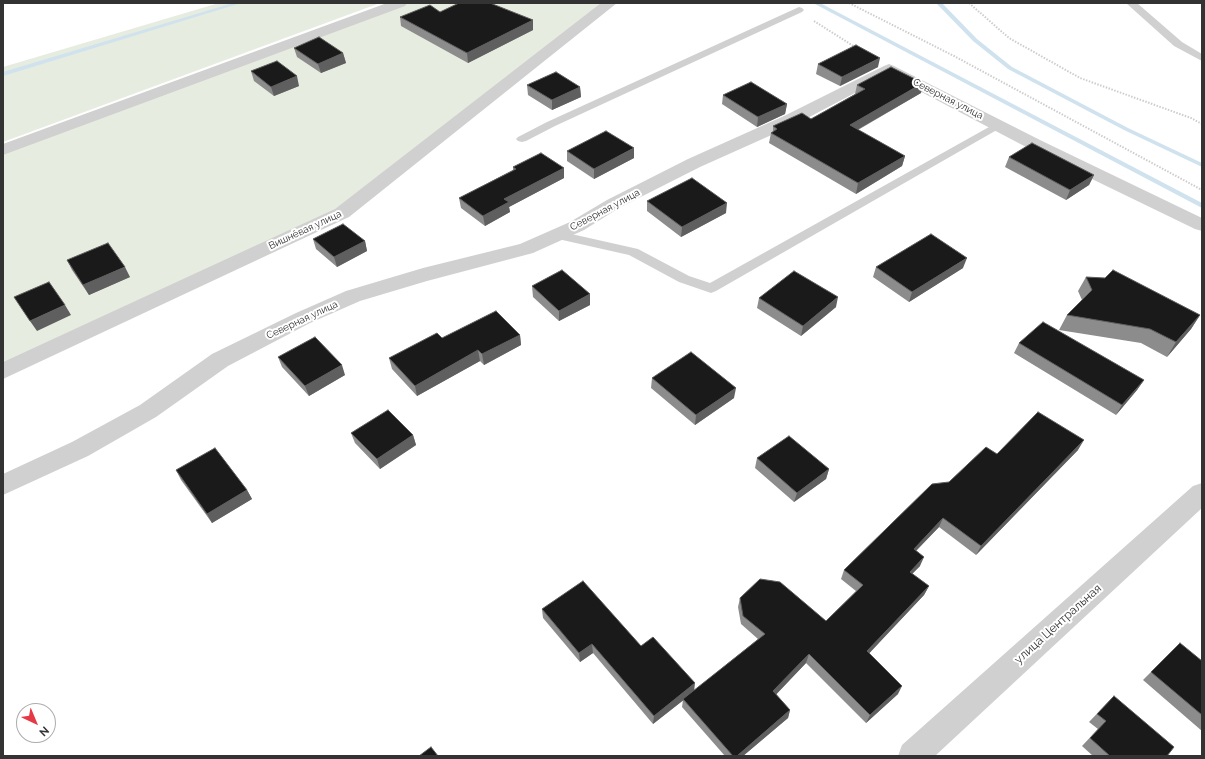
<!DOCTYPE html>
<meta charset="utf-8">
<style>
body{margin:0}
#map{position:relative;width:1205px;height:759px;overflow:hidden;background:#fff;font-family:Raleway,sans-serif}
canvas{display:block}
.frame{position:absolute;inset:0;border:4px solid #333;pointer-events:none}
.north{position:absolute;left:16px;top:703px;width:40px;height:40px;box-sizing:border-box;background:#fff;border:1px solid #adadad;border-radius:50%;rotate:136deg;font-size:11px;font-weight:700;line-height:16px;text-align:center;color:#333}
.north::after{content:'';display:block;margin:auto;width:14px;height:18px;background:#e63946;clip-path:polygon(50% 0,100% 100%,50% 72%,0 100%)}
</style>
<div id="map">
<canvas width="1205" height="759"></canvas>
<div class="frame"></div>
<div class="north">N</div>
</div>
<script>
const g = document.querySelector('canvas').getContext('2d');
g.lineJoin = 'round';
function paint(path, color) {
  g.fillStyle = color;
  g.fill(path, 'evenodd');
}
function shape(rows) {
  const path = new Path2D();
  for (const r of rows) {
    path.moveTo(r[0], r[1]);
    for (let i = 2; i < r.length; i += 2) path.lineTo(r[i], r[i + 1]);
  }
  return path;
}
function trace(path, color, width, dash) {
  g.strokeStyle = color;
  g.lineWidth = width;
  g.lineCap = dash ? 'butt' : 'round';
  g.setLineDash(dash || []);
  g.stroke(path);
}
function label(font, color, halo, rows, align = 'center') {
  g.font = font + ' Raleway,sans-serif';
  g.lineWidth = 4;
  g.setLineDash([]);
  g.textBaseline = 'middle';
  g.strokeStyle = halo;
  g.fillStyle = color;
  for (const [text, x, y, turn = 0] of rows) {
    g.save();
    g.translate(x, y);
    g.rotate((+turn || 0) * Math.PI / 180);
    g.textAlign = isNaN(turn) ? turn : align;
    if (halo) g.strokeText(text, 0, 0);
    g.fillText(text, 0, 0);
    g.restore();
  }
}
const green = shape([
 [219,3,380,3,3,142,3,67],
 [409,3,602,3,333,211,3,362,3,154]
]);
const stream = shape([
 [233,3,241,3,3,76,3,72,233,3],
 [813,3,820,3,1202,203,1202,208,813,3],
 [936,3,942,3,977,39,1012,67,1128,128,1202,163,1202,167,1124,130,1008,69,973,41,936,3]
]);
const path = shape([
 [849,3,954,56,1202,190],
 [969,3,1009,38,1080,78,1191,118,1202,124],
 [814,21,855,47]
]);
const lane = shape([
 [1126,3,1137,3,1182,42,1202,54,1202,61,1174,46,1126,3],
 [799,7,802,8,804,10,802,12,555,126,526,141,522,142,518,141,516,139,518,137,547,122,799,7],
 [998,122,1002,123,1004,125,1002,127,716,291,711,293,679,282,629,255,558,239,553,238,552,235,553,232,558,231,638,249,689,276,710,283,998,122]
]);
const street = shape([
 [387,3,407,3,405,6,3,155,3,144,387,3],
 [601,3,617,3,349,217,3,379,3,362,335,209,601,3],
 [889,64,894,66,1040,140,1202,218,1202,231,1195,229,1028,148,889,75,796,124,700,167,619,208,584,230,533,253,427,281,360,301,310,323,228,366,156,417,88,456,3,495,3,474,72,442,140,405,212,354,296,313,346,291,423,268,520,244,570,222,607,200,688,159,784,116,884,66,889,64],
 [1202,483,1202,508,935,756,898,756,902,745,1193,486,1202,483]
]);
const wall = shape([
 [440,12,533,20,533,30,468,63,401,26,400,17],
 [294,48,343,53,346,63,321,73,297,57],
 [818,64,878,67,840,86,816,74],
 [251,71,299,86,274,96,254,81],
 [527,85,580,87,581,97,552,110,528,95],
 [857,85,921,93,858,130,905,156,902,166,856,194,769,143,771,133,773,132,773,126,811,119,855,94],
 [723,95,787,104,785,114,757,127,722,104],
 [567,151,634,158,594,179,567,161],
 [1009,157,1094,175,1089,185,1066,200,1005,167],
 [513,167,564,168,564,178,509,207,510,212,485,226,461,208,459,198,513,170],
 [647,201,726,213,681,237,647,211],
 [313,239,365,241,367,251,337,267,316,249],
 [67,260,130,277,89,295,72,270],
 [876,267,963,268,909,302,873,277],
 [1086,277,1200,315,1191,329,1167,357,1141,343,1059,330,1067,315,1082,300,1078,291],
 [532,286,590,305,559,321,533,297],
 [759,298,836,307,801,336,757,308],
 [520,335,521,345,484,365,480,361,417,396,392,369,389,358,442,338],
 [1019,343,1144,380,1137,390,1116,415,1014,353],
 [278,357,345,375,309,396,282,367],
 [652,378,734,398,695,425,651,388],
 [351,433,413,435,416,445,380,469,355,443],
 [1078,450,976,555,939,527,916,551,920,566,912,574,929,586,924,595,869,653,898,694,866,723,806,663,776,694,790,710,788,718,743,756,725,756,682,707,683,700,653,724,593,653,580,662,543,618,542,609,641,646,694,691,758,639,741,624,738,607,740,598,826,621,856,591,841,579,844,570,949,482,997,454],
 [757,458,829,469,826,479,794,502,755,468],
 [176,470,247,490,252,499,212,523,181,480],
 [1202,661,1202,731,1143,680,1151,672],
 [1114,696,1167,756,1093,756,1082,746,1098,729,1089,722]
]);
const shadedWall = shape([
 [533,20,533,30,468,63,467,53],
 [343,53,346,63,321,73,318,64],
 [880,58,878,67,840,86,842,77],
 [297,76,299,86,274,96,271,87],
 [923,83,921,93,848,135,850,125],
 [580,87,581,97,552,110,552,100],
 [787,104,785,114,757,127,758,117],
 [634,148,634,158,594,179,594,169],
 [905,156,902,166,856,194,858,183],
 [564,168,564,178,509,207,510,212,485,226,483,216,504,199],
 [1094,175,1089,185,1066,200,1070,190],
 [727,203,726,213,681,237,682,227],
 [365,241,367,251,337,267,334,257],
 [967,258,963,268,909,302,912,292],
 [125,267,130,277,89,295,83,285],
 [590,294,590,305,559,321,559,311],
 [838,297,836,307,801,336,803,326],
 [65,305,71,315,37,331,30,321],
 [1200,315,1191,329,1167,357,1176,342],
 [520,335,521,345,484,365,482,354],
 [478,350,480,361,417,396,415,386],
 [342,365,345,375,309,396,305,386],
 [1144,380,1137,390,1116,415,1122,405],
 [736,388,734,398,695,425,696,415],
 [413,435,416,445,380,469,377,459],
 [1084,440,1078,450,976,555,981,546],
 [829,469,826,479,794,502,797,493],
 [247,490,252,499,212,523,207,514],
 [943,518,939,527,909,558,914,549],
 [924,557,920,566,905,581,910,572],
 [929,586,924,595,863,660,867,651],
 [592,644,593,653,580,662,579,653],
 [809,654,806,663,771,700,773,691],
 [695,683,694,692,653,724,654,716],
 [902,686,898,694,866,723,870,715],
 [790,710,788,718,743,756,737,756]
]);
const building = shape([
 [459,3,490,3,533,20,467,53,400,17,430,5,440,12,459,3],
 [319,37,343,53,318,64,294,48,319,37],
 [856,45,880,58,842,77,818,64,856,45],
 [277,61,297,76,271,87,251,71,277,61],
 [891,67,923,83,850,125,905,156,858,183,771,133,777,129,773,126,802,113,811,119,865,89,857,85,891,67],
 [556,72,580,87,552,100,527,85,556,72],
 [751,82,787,104,758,117,723,95,751,82],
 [606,131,634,148,594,169,567,151,606,131],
 [1032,143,1094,175,1070,190,1009,157,1032,143],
 [541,153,564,168,504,199,509,202,483,216,459,198,516,169,513,167,541,153],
 [692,178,727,203,682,227,647,201,692,178],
 [343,224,365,241,334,257,313,239,343,224],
 [931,234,967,258,912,292,876,267,931,234],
 [108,243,125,267,83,285,67,260,108,243],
 [562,270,590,294,559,311,532,286,562,270],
 [1113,270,1200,315,1176,342,1150,329,1067,315,1092,290,1086,277,1105,278,1113,270],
 [794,271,838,297,803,326,759,298,794,271],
 [49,282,65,305,30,321,14,297,49,282],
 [496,311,520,335,482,354,478,350,415,386,389,358,437,333,442,338,496,311],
 [1043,322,1144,380,1122,405,1019,343,1043,322],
 [315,337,342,365,305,386,278,357,315,337],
 [691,352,736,388,696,415,652,378,691,352],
 [388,410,413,435,377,459,351,433,388,410],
 [1038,412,1084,440,981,546,943,518,914,549,924,557,910,572,929,586,867,651,902,686,870,715,809,654,773,691,790,710,737,756,733,756,683,699,765,634,743,616,740,598,760,579,780,582,826,621,863,585,844,570,932,484,949,482,986,447,997,454,1038,412],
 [789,436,829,469,797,493,757,458,789,436],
 [215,448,247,490,207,514,176,470,215,448],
 [583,581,641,646,653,637,695,683,654,716,592,644,579,653,542,609,583,581],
 [1180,643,1202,661,1202,715,1151,672,1180,643],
 [1114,696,1174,747,1167,756,1110,756,1090,738,1106,721,1097,714,1114,696],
 [431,747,438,756,419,756,431,747]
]);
const streetNames = [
 ["Северная улица",948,99,27],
 ["Северная улица",605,210,-28],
 ["Вишнёвая улица",305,230,-25],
 ["Северная улица",302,320,-25]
];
const nearStreetnames = [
 ["улица Центральная",1058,624,-42]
];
paint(green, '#e6ecdf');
paint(stream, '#cfe2ee');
trace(path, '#cdcdcd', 2, [1.5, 1.5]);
paint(lane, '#d0d0d0');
paint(street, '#d0d0d0');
paint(wall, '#8c8c8c');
paint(shadedWall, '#5f5f5f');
paint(building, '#1a1a1a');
trace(building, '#5f5f5f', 1);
label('10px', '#333', '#fff', streetNames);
label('12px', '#333', '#fff', nearStreetnames);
</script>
